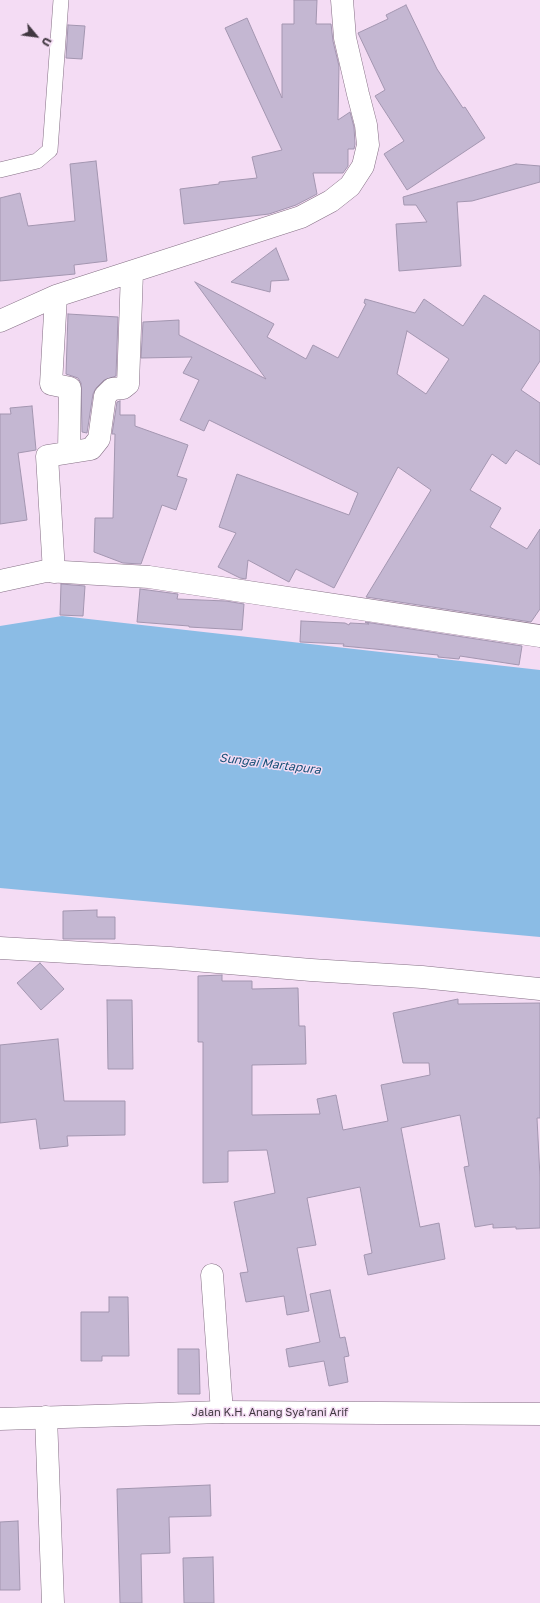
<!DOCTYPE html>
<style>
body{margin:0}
#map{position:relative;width:540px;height:1603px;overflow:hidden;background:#f4dcf4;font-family:"Golos Text",sans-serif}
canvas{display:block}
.north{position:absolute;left:16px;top:16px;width:40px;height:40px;-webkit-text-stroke:3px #f4dcf4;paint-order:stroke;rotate:119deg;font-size:11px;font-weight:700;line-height:16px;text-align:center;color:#413841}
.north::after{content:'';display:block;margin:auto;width:14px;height:18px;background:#413841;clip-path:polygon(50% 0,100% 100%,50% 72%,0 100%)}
</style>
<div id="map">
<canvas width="540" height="1603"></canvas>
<div class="north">U</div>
</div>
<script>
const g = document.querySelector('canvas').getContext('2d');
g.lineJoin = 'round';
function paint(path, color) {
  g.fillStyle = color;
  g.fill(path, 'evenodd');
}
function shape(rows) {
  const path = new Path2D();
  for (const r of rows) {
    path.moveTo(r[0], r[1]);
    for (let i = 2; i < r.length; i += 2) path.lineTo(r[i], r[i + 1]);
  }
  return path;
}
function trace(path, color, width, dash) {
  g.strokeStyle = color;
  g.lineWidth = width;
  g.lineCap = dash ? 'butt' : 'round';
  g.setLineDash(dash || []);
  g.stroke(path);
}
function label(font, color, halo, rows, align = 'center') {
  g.font = font + ' "Golos Text",sans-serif';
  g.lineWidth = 3;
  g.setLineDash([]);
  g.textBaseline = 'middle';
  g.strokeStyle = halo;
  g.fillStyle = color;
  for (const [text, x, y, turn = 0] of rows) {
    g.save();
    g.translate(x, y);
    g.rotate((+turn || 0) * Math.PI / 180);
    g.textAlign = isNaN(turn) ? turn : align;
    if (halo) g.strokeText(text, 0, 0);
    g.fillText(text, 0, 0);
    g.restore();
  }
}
const water = shape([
 [62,616,540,670,540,937,0,888,0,626]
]);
const building = shape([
 [294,0,317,0,316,24,331,24,333,41,339,66,338,120,350,112,354,127,355,144,354,149,348,149,348,166,343,173,313,173,317,194,296,205,269,214,184,224,180,189,219,184,219,182,257,178,252,157,282,150,225,28,247,18,282,98,282,24,294,24,294,0],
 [406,5,437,69,463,108,465,107,485,138,407,190,384,154,404,141,375,96,385,90,358,33,388,19,386,15,406,5],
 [68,25,85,26,82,59,66,58,68,25],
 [96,161,107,261,74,265,75,274,0,281,0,198,20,193,28,226,75,221,70,164,96,161],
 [516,164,540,166,540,182,472,201,457,202,461,266,399,271,396,224,427,222,416,205,404,205,403,197,516,164],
 [276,248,289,280,271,281,270,292,231,282,276,248],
 [195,282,274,324,267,337,306,359,313,345,338,358,366,304,364,303,365,299,415,313,424,299,463,326,484,295,540,331,540,361,521,390,540,403,540,465,516,450,506,464,492,454,470,490,501,508,490,527,527,549,540,529,540,609,531,622,366,597,431,490,398,467,334,588,296,569,289,582,248,560,246,579,240,578,218,567,236,533,219,527,237,474,349,515,358,493,209,420,204,431,180,420,199,380,183,373,192,357,141,358,143,322,179,320,179,335,266,379,195,282],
 [407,331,449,359,426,394,397,374,407,331],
 [68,314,118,317,116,376,104,380,96,388,93,394,87,433,82,432,81,383,78,378,66,374,68,314],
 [120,401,120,415,135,415,135,426,188,445,177,476,187,479,176,510,162,505,141,564,123,563,94,552,95,518,113,518,115,434,112,434,117,402,120,401],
 [32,406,36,450,18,453,27,520,0,524,0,414,11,414,10,408,32,406],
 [61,584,85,586,83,616,60,615,61,584],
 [140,589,178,594,177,599,226,601,244,604,242,630,189,627,189,626,137,622,140,589],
 [301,621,345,623,349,625,350,623,369,624,365,622,522,646,519,665,460,656,459,659,438,657,438,655,343,646,344,644,300,642,301,621],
 [97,910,97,917,115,917,115,939,63,939,63,911,97,910],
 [40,963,64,989,41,1010,17,983,40,963],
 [222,975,222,981,252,981,252,989,298,988,299,1026,305,1026,306,1064,252,1065,252,1115,320,1114,317,1099,336,1095,343,1130,388,1121,381,1085,430,1075,429,1063,403,1063,393,1013,458,999,458,1004,540,1003,540,1118,537,1118,540,1177,540,1228,516,1229,516,1227,493,1228,493,1224,475,1227,464,1167,469,1166,460,1115,401,1128,420,1227,439,1223,445,1259,368,1275,364,1255,372,1253,360,1187,307,1198,316,1245,297,1248,309,1311,287,1315,284,1296,246,1302,240,1273,248,1272,234,1202,275,1193,267,1150,228,1151,228,1182,203,1183,203,1042,198,1042,198,976,222,975],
 [107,1000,132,1000,133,1069,108,1069,107,1000],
 [58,1039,64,1101,125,1101,125,1135,67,1136,68,1146,40,1149,36,1119,0,1123,0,1045,58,1039],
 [330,1290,340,1338,345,1337,349,1356,344,1357,348,1382,329,1386,324,1361,289,1367,286,1349,320,1342,310,1294,330,1290],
 [109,1297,128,1297,129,1356,102,1356,102,1361,81,1361,81,1312,109,1312,109,1297],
 [178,1349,199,1349,200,1394,178,1394,178,1349],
 [210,1485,211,1516,169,1517,170,1553,141,1554,142,1603,120,1603,117,1489,210,1485],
 [18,1521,20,1590,0,1590,0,1522,18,1521],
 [213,1557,214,1603,184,1603,183,1558,213,1557]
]);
const service = shape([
 [0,170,37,161,50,150,61,0]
]);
const minor = shape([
 [56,296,51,384,70,388,69,452],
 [0,321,56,296,301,217,331,201,350,186,363,166,368,145,366,125,358,94,345,38,342,0],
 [54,572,47,456,91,449,99,439,105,396,112,389,123,388,128,384,132,272],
 [0,948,170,958,311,970,422,977,540,989],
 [212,1275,222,1412],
 [46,1417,53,1603]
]);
const tertiary = shape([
 [0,581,46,571,149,577,540,636],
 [0,1419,222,1412,540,1414]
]);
const streetNames = [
 ["Jalan K.H. Anang Sya'rani Arif",270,1413]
];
const waterNames = [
 ["Sungai Martapura",270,764,7]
];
paint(water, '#8bbce5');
paint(building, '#c4b7d2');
trace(building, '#a396b0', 1);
trace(service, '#857085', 16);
trace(minor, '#857085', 23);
trace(tertiary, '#857085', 23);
trace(service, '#fff', 15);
trace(minor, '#fff', 22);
trace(tertiary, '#fff', 22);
label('11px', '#413841', '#f4dcf4', streetNames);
label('italic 12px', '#175077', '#f4dcf4', waterNames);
</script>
